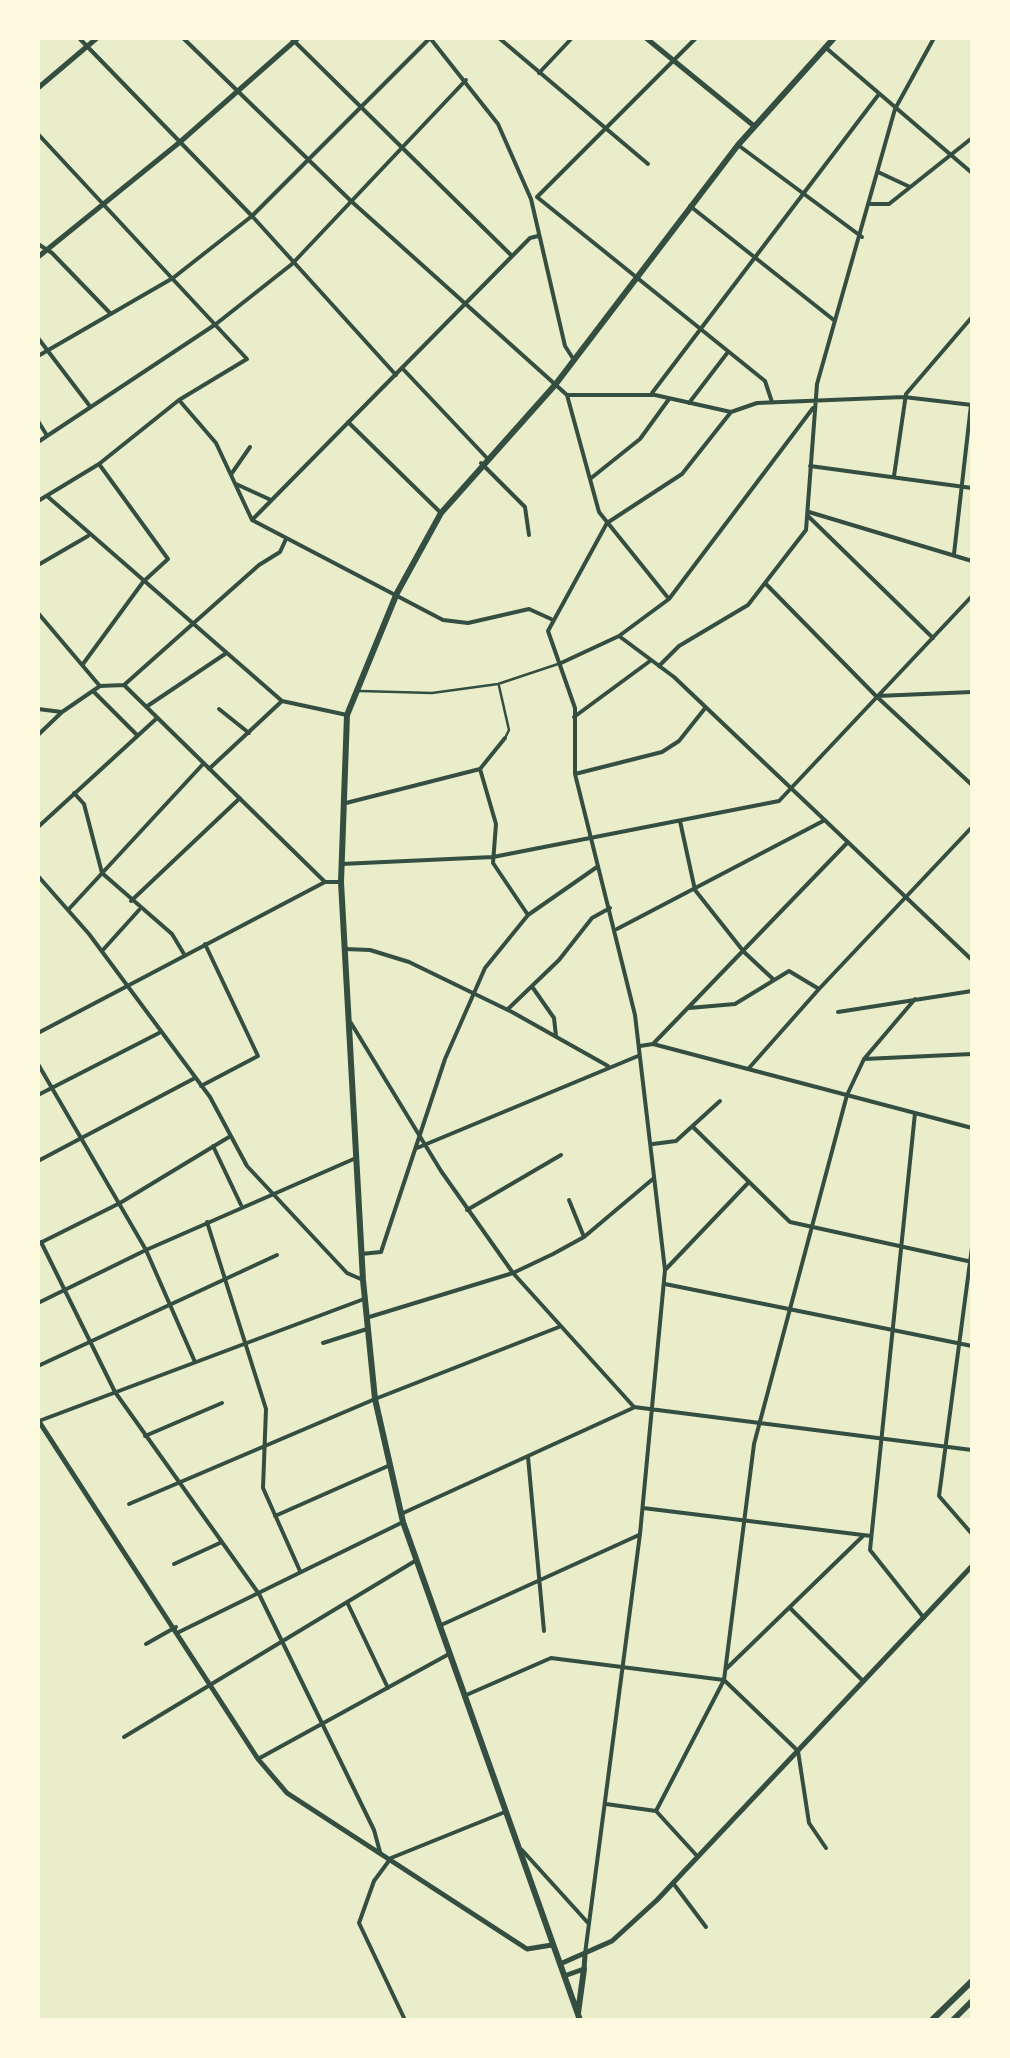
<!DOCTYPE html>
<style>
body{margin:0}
#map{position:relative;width:1010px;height:2058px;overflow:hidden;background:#e9edc9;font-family:"Source Serif 4",serif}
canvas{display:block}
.frame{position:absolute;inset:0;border:40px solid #fefae0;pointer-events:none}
</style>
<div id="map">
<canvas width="1010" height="2058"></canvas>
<div class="frame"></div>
</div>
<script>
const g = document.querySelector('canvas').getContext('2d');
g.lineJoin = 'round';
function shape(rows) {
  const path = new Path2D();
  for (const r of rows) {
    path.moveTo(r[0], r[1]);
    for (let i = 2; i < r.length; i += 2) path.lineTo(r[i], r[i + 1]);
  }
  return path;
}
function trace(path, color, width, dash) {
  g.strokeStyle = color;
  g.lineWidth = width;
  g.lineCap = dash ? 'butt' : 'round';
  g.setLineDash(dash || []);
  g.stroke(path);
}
const pedestrian = shape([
 [499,686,509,730,506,736],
 [360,691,432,693,498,684,558,664]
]);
const minor = shape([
 [79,38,252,216,396,375],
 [183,38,351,201,567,395,599,512,669,599],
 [291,38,512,256],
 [430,38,498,124,531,199,565,346,574,360],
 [499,38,648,164],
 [825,47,972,173],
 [539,73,572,38],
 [38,134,247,359,179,400,99,464,38,501],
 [738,145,862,237],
 [878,172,910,187],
 [537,197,765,381,772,402],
 [537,197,696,38],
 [871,204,889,204,972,138],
 [690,206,835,321],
 [38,244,52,253,110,313],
 [38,338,89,405],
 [38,356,173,278,252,216,430,38],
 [403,369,486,457],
 [652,393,879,94],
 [567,395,655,395,731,412,757,403,904,397,972,405],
 [179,400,216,443,252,520,443,620,468,623,529,609,551,619],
 [689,403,728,352],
 [38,421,46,434],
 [348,422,441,513],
 [38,442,216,324,292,264,466,80],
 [481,463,525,507,529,535],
 [810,466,972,488],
 [232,473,250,447],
 [894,476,906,394,972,317],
 [590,479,640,439,669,399],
 [236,484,271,500],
 [47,496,282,701,347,715],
 [809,512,972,561],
 [808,516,933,638],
 [252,520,530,238,538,236],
 [954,554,971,405],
 [38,565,88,536],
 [765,583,876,696,972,785],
 [38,613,99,685],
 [619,636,674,677,972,960],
 [561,663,619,636,669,599,813,408],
 [83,664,143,582,168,559,99,464],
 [659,666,679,646,748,605,806,530,817,384,895,109,934,38],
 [124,685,259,565,280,552,286,539],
 [94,692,137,735],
 [877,696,972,692],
 [146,707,225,654],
 [38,709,62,712,100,686,124,685,325,882,341,882],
 [219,709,249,733],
 [574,717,650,661],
 [38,735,62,712],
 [209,769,282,701],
 [480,769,496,824,493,863,528,915],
 [575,774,662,752,679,741,706,707],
 [74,793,84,804,102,873,172,934,184,954],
 [346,803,480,769,505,738],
 [680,821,695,890,744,952,773,979],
 [38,827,156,719],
 [341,864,493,857,779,801,972,596],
 [38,876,89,934,210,1097,247,1166,347,1273,363,1280],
 [131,901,240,798],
 [68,910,204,763],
 [617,929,825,820],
 [345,949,370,950,409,962,512,1012,608,1066],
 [102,951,139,910],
 [533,988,554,1018,556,1036],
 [689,1008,735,1004,789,971,819,989,972,827],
 [508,1009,559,960,592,918,610,908],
 [838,1012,972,991],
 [351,1023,441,1171,513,1273,634,1407,972,1450],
 [38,1033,325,882],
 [653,1044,972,1128],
 [640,1046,653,1044,848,842],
 [864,1059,972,1054],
 [38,1064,146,1250,195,1362],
 [749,1068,819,989],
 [201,1086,258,1056,205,944],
 [38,1095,159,1033],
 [915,1113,870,1550,924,1618],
 [693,1127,790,1222,972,1262],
 [653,1144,676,1141,720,1101],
 [213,1146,241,1205],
 [417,1148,638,1056],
 [38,1161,195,1078],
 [569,1200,584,1237],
 [467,1210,561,1155],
 [207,1222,266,1409,263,1488,300,1571],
 [41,1242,115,1392,259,1594,374,1830,380,1852],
 [38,1244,120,1203,229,1137],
 [972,1247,939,1496,972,1534],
 [361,1254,381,1252,445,1059,485,968,528,915,597,867],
 [665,1270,748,1183],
 [665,1284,972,1346],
 [38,1303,146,1250,356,1158],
 [366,1318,513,1273,553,1254,584,1237,654,1178],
 [323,1343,367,1329],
 [38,1366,277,1255],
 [39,1421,364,1299],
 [145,1436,222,1403],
 [528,1457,544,1631],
 [129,1504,375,1399,559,1327],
 [643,1508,871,1536],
 [401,1514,633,1408],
 [275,1516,388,1466],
 [174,1564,222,1542],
 [347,1602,388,1688],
 [791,1609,862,1680],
 [439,1626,639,1535],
 [179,1632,403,1522],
 [146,1644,176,1627],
 [727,1668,863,1536],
 [724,1680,798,1751,809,1823,826,1848],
 [464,1696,551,1658,724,1680],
 [124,1737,415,1561],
 [258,1759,449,1654],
 [606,1804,656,1811,698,1857],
 [656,1811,724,1680,754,1444,847,1095,864,1059,915,999],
 [522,1850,589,1924],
 [673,1883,706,1927],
 [585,1954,640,1534,665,1270,635,1015,575,774,575,708,548,631,607,523,682,474,731,412],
 [405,2020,359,1923,374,1881,391,1858,505,1812]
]);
const tertiary = shape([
 [646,38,754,126],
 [38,88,97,38],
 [38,257,180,142,298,38],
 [38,1420,258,1759,287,1793,527,1949,552,1945],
 [560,1964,612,1941,657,1900,972,1566],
 [564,1976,584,1969,585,1955]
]);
const primary = shape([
 [578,2013,584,1969],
 [580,2020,403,1522,375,1399,363,1280,341,882,347,715,397,593,441,513,555,385,738,145,834,38],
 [932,2020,972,1981],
 [953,2020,972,2001]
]);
trace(pedestrian, '#344e41', 2.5);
trace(minor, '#344e41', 4);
trace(tertiary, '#344e41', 5);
trace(primary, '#344e41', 6);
</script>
